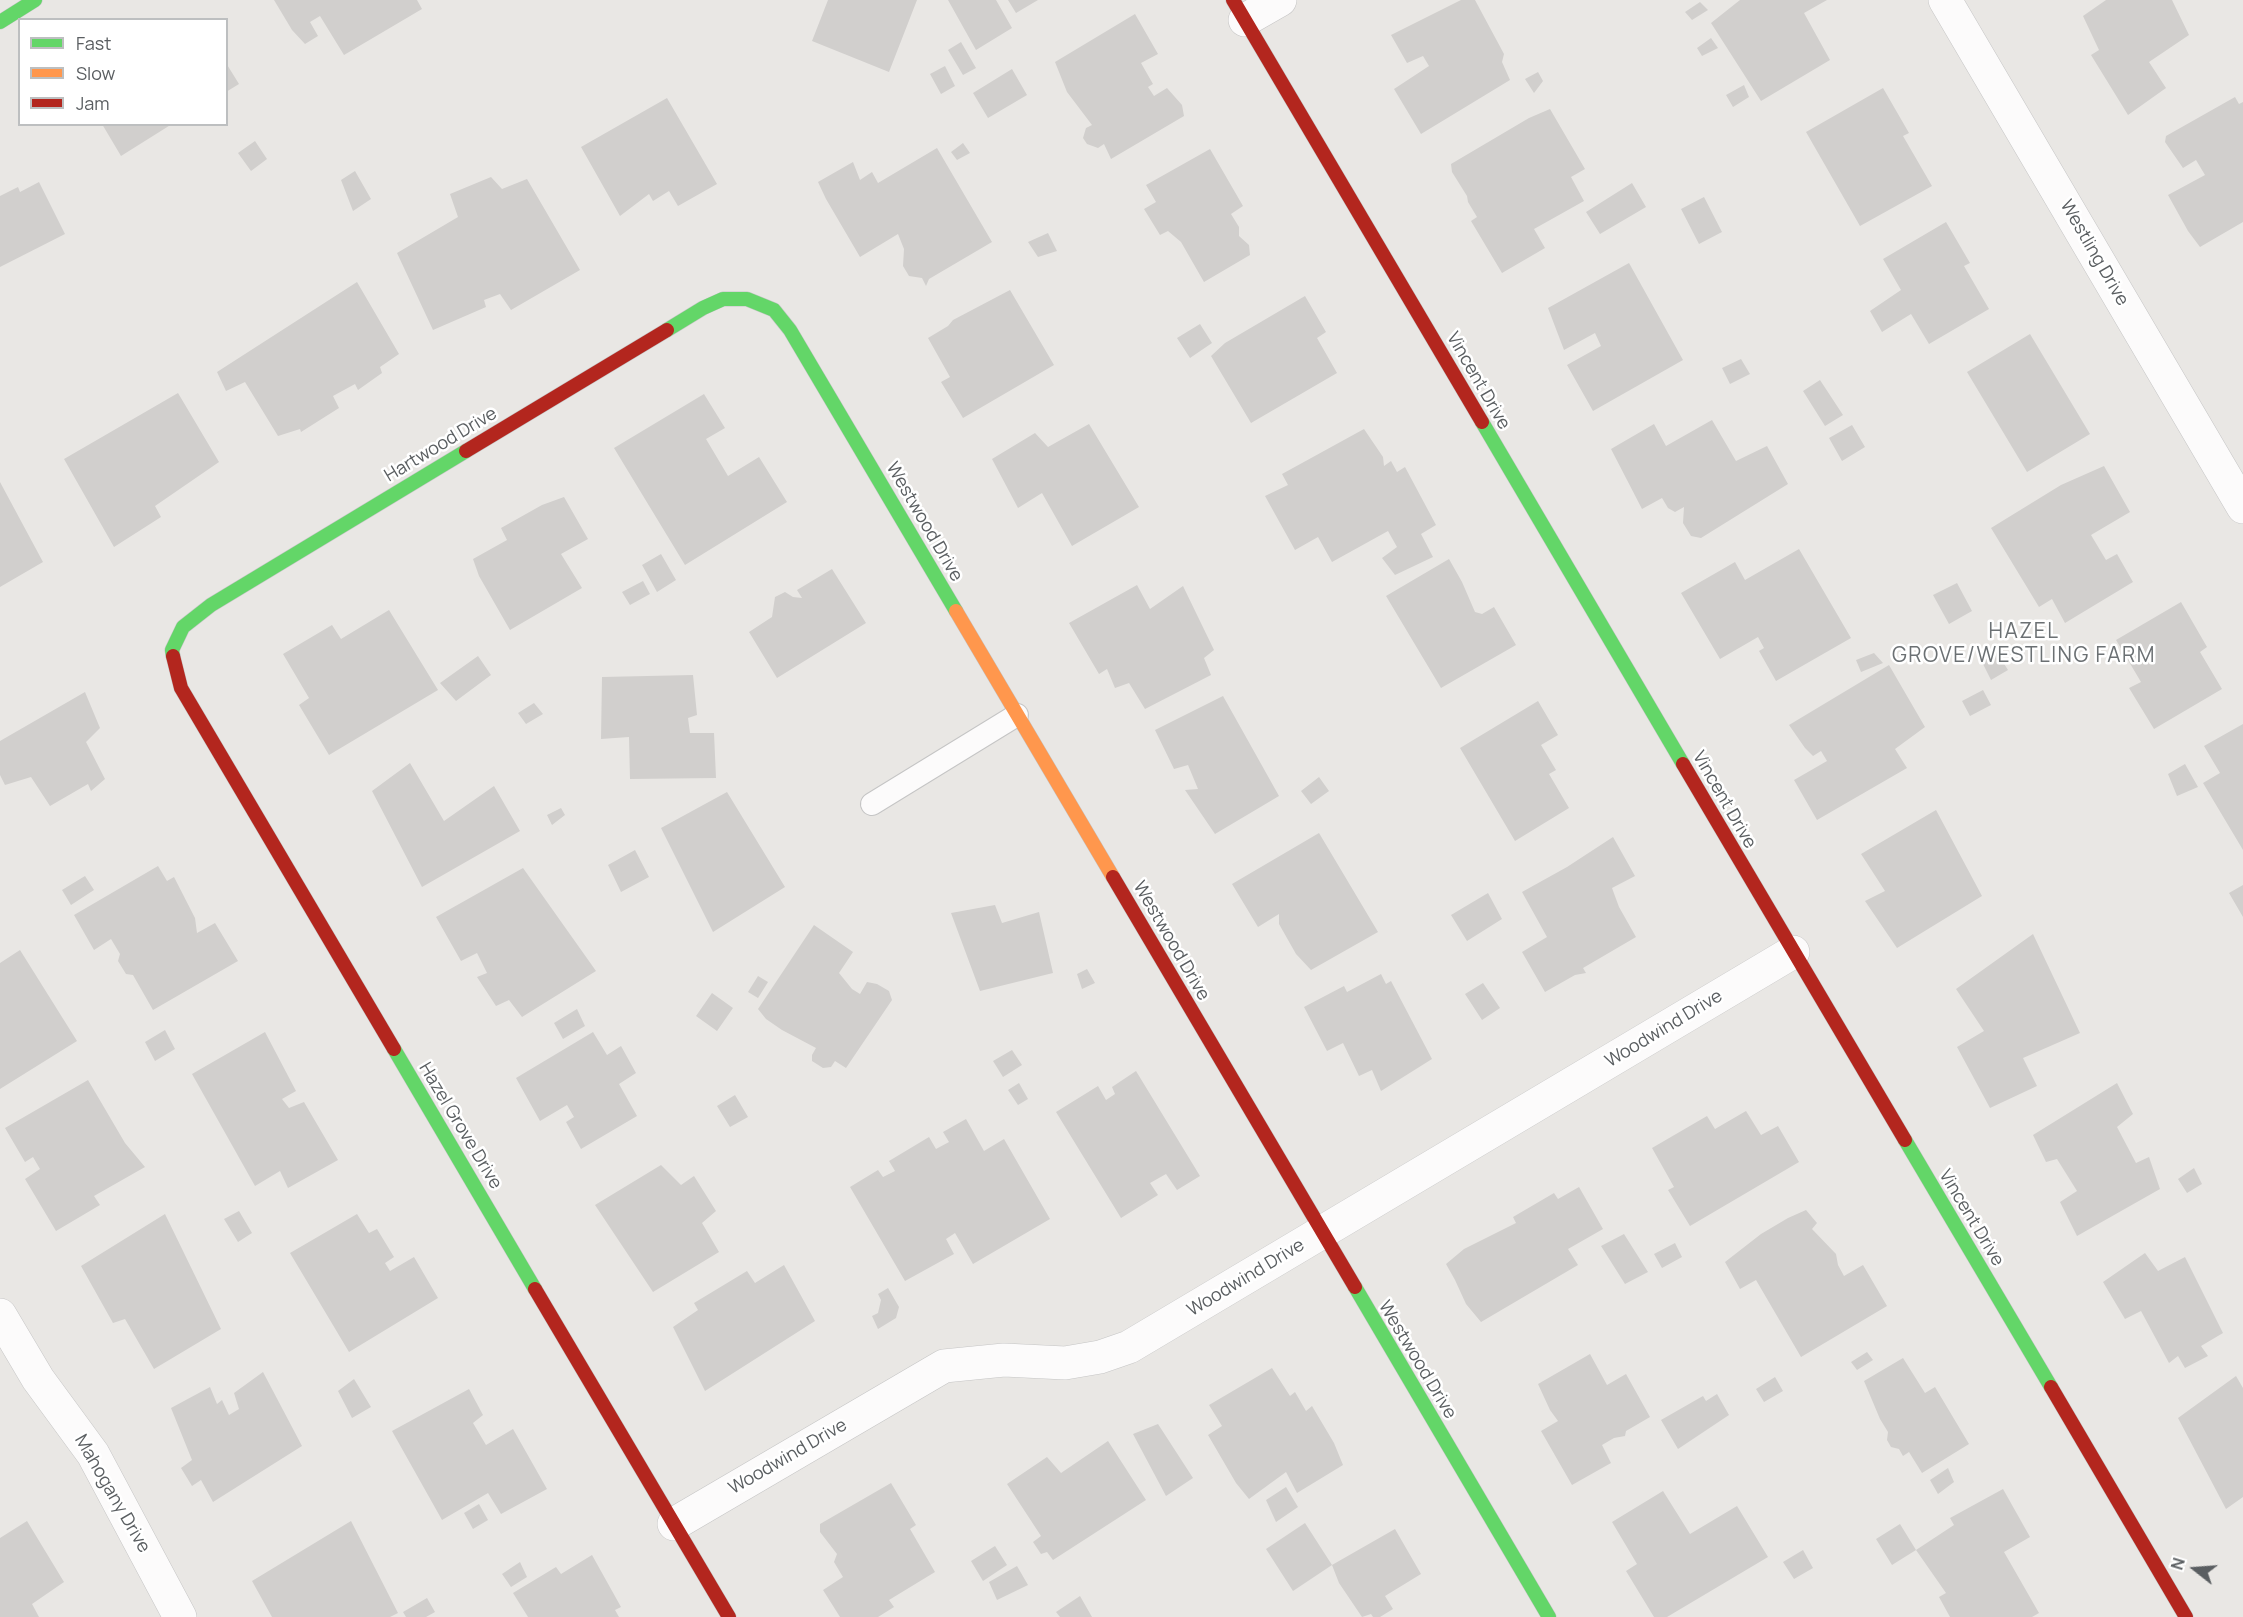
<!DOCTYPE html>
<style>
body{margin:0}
#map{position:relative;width:2243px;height:1617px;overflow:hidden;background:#e9e7e4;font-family:Manrope,sans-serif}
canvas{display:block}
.legend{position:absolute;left:18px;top:18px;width:210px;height:108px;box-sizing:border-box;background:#fff;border:2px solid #bdbfc0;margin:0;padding:8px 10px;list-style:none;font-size:18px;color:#5a5e61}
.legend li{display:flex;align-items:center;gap:12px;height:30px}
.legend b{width:30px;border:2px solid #bdbfc0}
.north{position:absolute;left:2165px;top:1539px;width:60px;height:60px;-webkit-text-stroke:4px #fff;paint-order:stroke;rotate:287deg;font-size:16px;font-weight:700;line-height:24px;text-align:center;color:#5a5e61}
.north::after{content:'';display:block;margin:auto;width:21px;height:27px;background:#5a5e61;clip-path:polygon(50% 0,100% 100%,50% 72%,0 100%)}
</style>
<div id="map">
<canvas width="2243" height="1617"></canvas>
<ul class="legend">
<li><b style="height:8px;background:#63d668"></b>Fast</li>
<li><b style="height:8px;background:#ff974d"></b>Slow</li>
<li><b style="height:8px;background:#b3261e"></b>Jam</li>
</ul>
<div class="north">N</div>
</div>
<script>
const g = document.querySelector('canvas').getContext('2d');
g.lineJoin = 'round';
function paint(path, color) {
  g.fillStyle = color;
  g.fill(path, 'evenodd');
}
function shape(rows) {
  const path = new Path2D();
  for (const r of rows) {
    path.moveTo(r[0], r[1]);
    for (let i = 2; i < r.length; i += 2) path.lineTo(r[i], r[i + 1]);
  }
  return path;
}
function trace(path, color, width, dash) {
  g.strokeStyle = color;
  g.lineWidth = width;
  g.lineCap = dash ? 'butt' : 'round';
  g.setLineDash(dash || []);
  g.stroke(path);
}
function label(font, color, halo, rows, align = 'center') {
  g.font = font + ' Manrope,sans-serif';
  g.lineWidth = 5;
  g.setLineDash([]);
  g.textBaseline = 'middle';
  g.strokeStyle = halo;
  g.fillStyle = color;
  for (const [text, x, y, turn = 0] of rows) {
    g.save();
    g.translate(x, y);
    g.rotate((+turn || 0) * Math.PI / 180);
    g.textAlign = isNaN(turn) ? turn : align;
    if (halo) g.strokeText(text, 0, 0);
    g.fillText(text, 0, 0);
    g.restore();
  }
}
const building = shape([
 [274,0,417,0,422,9,344,55,320,16,310,22,318,36,305,44,292,30],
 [828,0,917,0,889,72,812,41],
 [948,0,996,0,1012,28,976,50],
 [1008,0,1038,0,1016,13],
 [1461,0,1475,0,1504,54,1502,62,1510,80,1421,134,1394,89,1429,66,1423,56,1407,63,1391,35],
 [1740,0,1827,0,1804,13,1830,60,1761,101,1711,23],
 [2106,0,2172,0,2189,35,2149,62,2166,88,2128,115,2091,55,2099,50,2083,16],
 [1700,2,1708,10,1692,20,1685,12],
 [1135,14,1158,54,1141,63,1153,84,1148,87,1154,96,1167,88,1182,105,1184,116,1111,159,1104,144,1098,148,1087,144,1083,138,1086,128,1092,125,1067,92,1055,62],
 [1711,38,1718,48,1702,56,1697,48],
 [961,42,976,68,963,75,948,50],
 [226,63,239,84,226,92],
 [945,66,955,86,941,94,930,74],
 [1012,69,1027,95,988,118,973,93],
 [1538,72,1543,81,1534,93,1525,79],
 [1744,85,1749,97,1733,107,1726,95],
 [1883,88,1909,133,1903,136,1932,186,1860,226,1806,132],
 [2235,97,2239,104,2243,102,2243,222,2200,247,2188,231,2168,195,2205,175,2196,160,2183,168,2165,142,2166,136],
 [667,98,717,184,678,206,669,191,653,201,649,194,620,216,581,147],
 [1550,109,1585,169,1571,177,1584,201,1534,229,1545,248,1502,273,1471,221,1477,217,1468,202,1467,196,1452,172,1451,164,1529,118],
 [102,124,172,124,121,156],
 [255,141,267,159,251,171,238,153],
 [963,143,970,153,957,160,951,152],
 [937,148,992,242,929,279,926,286,922,278,909,276,903,266,904,249,898,234,860,257,826,199,818,182,853,162,860,180,872,172,878,183],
 [1210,149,1243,206,1231,214,1239,227,1239,236,1249,245,1250,255,1204,282,1181,242,1168,231,1160,235,1144,209,1156,202,1146,185],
 [355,171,371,199,353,211,341,180],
 [491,177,502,189,527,179,580,270,511,310,500,294,484,300,486,307,433,330,397,253,458,217,450,194],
 [39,182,65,234,0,267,0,196,18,187,20,192],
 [1632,183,1646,207,1600,234,1586,212],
 [1704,197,1722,232,1699,244,1681,209],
 [1946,222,1970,263,1964,266,1989,309,1929,344,1911,314,1882,332,1870,311,1901,290,1883,259],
 [1048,233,1057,251,1038,257,1028,242],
 [1629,263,1683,360,1593,411,1567,365,1601,346,1595,333,1564,350,1548,308],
 [357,282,399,354,380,367,382,373,358,390,355,384,333,396,339,408,301,432,300,429,278,436,245,382,226,391,217,372],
 [1010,290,1054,365,963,418,941,382,950,377,928,338,948,326,953,320],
 [1305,296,1326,332,1317,338,1337,373,1251,423,1211,356,1225,343],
 [1200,324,1212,343,1190,358,1177,338],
 [2030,334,2090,434,2027,472,1967,372],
 [1741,359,1750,374,1730,384,1722,368],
 [1820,380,1843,415,1825,426,1803,391],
 [178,393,219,462,155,506,161,517,114,547,64,459],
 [704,394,725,428,706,439,728,476,759,457,787,502,685,565,614,448],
 [1712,420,1736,461,1767,446,1788,484,1701,538,1691,536,1683,523,1684,507,1675,512,1668,508,1662,498,1642,509,1611,449,1654,424,1666,446],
 [1089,424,1139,507,1072,546,1042,493,1018,508,992,459,1035,433,1048,447],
 [1852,425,1865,447,1842,461,1829,438],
 [1364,429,1383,457,1384,466,1391,461,1397,472,1405,467,1436,525,1421,534,1433,557,1395,575,1382,558,1397,547,1388,531,1332,562,1318,537,1295,550,1265,496,1288,485,1282,474],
 [2104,466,2130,512,2091,535,2106,560,2117,554,2133,582,2065,623,2052,599,2039,607,1991,528,2061,485],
 [0,482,43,562,0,587],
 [564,497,588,539,561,554,582,588,510,630,479,576,473,559,507,540,501,528,542,505],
 [1799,549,1851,638,1776,681,1759,651,1764,648,1758,637,1720,659,1681,593,1735,562,1745,580],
 [661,554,676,580,657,592,642,565],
 [1449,559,1462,582,1475,612,1482,614,1494,607,1516,645,1441,688,1386,596],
 [832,569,866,623,777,678,749,632,772,617,775,597,785,592,793,597,802,598,797,590],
 [643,581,650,594,630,605,622,592],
 [1957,583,1972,611,1949,624,1933,595],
 [1137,585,1150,609,1183,586,1214,650,1204,658,1211,675,1145,709,1129,683,1115,688,1107,669,1099,674,1069,623],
 [2181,602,2207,647,2200,652,2222,689,2154,729,2129,688,2141,682,2116,640],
 [389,610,438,690,329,755,299,705,309,698,283,654,332,625,341,639],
 [1994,648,2008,670,1991,680,1979,656],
 [1874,653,1883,663,1861,672,1856,660],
 [478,656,491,675,456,701,440,683],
 [1889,665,1925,727,1895,749,1907,768,1817,820,1794,780,1827,761,1821,751,1813,756,1805,748,1789,725],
 [693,675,697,715,688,718,690,733,714,733,716,778,630,779,629,737,601,739,602,677],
 [1983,690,1991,705,1970,716,1962,701],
 [85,692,100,728,86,742,105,779,91,791,88,784,50,806,31,777,5,785,0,775,0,741],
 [1223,696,1279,796,1215,834,1185,790,1198,789,1188,765,1174,769,1155,730],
 [1538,701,1558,735,1541,745,1556,770,1549,774,1569,808,1515,841,1460,748],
 [534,703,543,714,526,724,518,713],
 [2243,724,2243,850,2203,783,2220,773,2204,746],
 [410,763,444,821,494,786,520,831,422,887,372,791],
 [2185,764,2198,787,2177,796,2168,774],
 [1319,777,1329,791,1311,804,1301,791],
 [727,792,785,887,713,932,661,828],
 [561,808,565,815,552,825,547,815],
 [1936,810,1982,896,1897,948,1865,901,1885,891,1861,854],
 [1319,833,1378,932,1311,970,1296,954,1279,924,1279,914,1258,927,1232,884],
 [1613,837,1635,876,1612,888,1619,907,1636,937,1583,968,1586,973,1575,975,1545,992,1522,952,1547,937,1522,892,1567,867],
 [635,850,649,877,621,892,608,865],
 [158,866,167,881,174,877,195,918,197,933,215,923,238,961,153,1010,133,975,126,974,118,961,120,954,111,939,94,950,74,915],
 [523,868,596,971,522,1017,509,1000,496,1006,477,977,487,973,477,953,461,961,436,917],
 [85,876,94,890,71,905,62,890],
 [2243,885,2243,917,2229,893],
 [1488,893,1502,919,1467,941,1451,915],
 [995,905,1002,923,1039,912,1053,973,980,991,951,913],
 [814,925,853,952,839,973,852,989,860,994,867,982,877,984,889,991,892,1000,846,1068,835,1061,831,1067,823,1068,812,1061,812,1055,816,1048,782,1030,766,1019,758,1009],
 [2033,934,2080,1033,2023,1058,2037,1086,1990,1108,1957,1047,1984,1031,1956,989],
 [20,950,77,1041,0,1089,0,963],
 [1087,969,1095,983,1082,989,1077,974],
 [1381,974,1386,984,1391,981,1432,1059,1381,1091,1372,1070,1359,1076,1343,1043,1327,1051,1304,1007,1344,986,1347,992],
 [758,976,768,982,758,998,748,992],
 [1483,983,1500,1008,1482,1020,1465,994],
 [712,993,733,1008,717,1031,696,1016],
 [577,1009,585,1026,563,1039,554,1023],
 [165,1030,175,1049,155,1061,145,1042],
 [265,1032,296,1091,282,1099,289,1108,304,1102,338,1160,288,1188,280,1171,255,1186,192,1074],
 [593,1032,607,1055,621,1046,636,1073,619,1084,637,1116,581,1149,566,1122,574,1117,567,1105,540,1121,516,1078],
 [1012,1050,1022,1065,1003,1077,993,1061],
 [1136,1071,1200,1176,1177,1190,1166,1174,1150,1183,1158,1195,1121,1218,1056,1112,1098,1086,1106,1100,1115,1094,1112,1087],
 [88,1080,125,1143,145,1167,94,1196,100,1205,56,1231,25,1179,40,1169,33,1157,25,1162,5,1128],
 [1019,1083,1028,1099,1018,1105,1008,1090],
 [2117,1083,2133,1114,2117,1127,2136,1163,2149,1157,2160,1189,2077,1236,2060,1202,2077,1191,2057,1159,2046,1162,2033,1135],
 [735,1095,748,1117,730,1127,717,1106],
 [1746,1111,1761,1135,1778,1126,1799,1162,1690,1226,1668,1190,1674,1187,1652,1148,1707,1116,1715,1129],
 [966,1119,984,1151,1004,1139,1050,1219,973,1264,955,1233,946,1239,954,1254,905,1281,850,1187,878,1170,883,1177,895,1171,889,1161,929,1137,936,1149,949,1142,943,1132],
 [661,1165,681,1185,694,1176,716,1211,702,1223,719,1252,653,1292,595,1205],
 [2194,1168,2202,1184,2187,1193,2178,1179],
 [1579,1187,1603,1229,1568,1249,1578,1265,1481,1322,1466,1304,1455,1280,1446,1264,1464,1249,1516,1223,1513,1217,1554,1193,1558,1199],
 [1806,1210,1817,1223,1812,1229,1836,1254,1838,1265,1844,1276,1863,1265,1887,1306,1801,1357,1756,1280,1740,1289,1725,1262,1761,1234,1788,1218],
 [239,1211,252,1233,238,1242,224,1219],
 [165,1214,221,1329,154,1369,125,1319,113,1323,81,1266],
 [357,1214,369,1233,377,1229,394,1257,385,1263,390,1271,414,1257,438,1298,349,1352,290,1253],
 [1624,1234,1648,1272,1625,1284,1601,1246],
 [1675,1243,1682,1257,1662,1268,1654,1254],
 [2145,1253,2158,1271,2185,1257,2223,1333,2201,1346,2208,1356,2185,1368,2178,1356,2169,1363,2141,1311,2125,1319,2103,1282],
 [784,1265,815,1321,705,1391,673,1327,698,1310,694,1303,747,1271,755,1283],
 [888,1288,899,1307,896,1318,878,1329,872,1316,878,1313,881,1300,878,1294],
 [1867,1352,1873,1360,1857,1370,1851,1362],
 [1590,1354,1607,1385,1626,1374,1650,1417,1626,1431,1625,1436,1614,1438,1602,1445,1611,1463,1572,1485,1541,1431,1558,1421,1550,1410,1538,1384],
 [1903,1358,1925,1393,1935,1387,1969,1444,1922,1473,1909,1452,1903,1456,1899,1449,1891,1447,1887,1440,1888,1432,1880,1419,1864,1381],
 [1272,1368,1290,1396,1295,1392,1306,1411,1312,1406,1334,1443,1343,1465,1297,1493,1286,1472,1249,1499,1236,1483,1208,1435,1222,1426,1209,1405],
 [263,1372,302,1446,213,1502,201,1480,192,1486,181,1468,192,1460,171,1408,210,1387,217,1404,222,1400,229,1415,239,1409,234,1393],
 [2236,1376,2243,1388,2243,1497,2226,1509,2178,1418],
 [1775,1377,1783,1391,1764,1402,1756,1389],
 [354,1379,371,1407,352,1418,338,1391],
 [469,1389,483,1415,473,1423,486,1445,513,1429,547,1489,501,1514,488,1493,442,1520,392,1431],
 [1717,1394,1729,1415,1678,1449,1661,1420,1703,1396,1706,1401],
 [1158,1424,1193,1478,1166,1496,1133,1434],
 [1108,1441,1146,1500,1053,1560,1047,1552,1041,1554,1033,1542,1041,1536,1007,1484,1047,1457,1061,1473],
 [1948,1468,1954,1482,1938,1494,1930,1480],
 [891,1483,916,1525,910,1529,935,1572,889,1600,894,1607,878,1617,840,1617,823,1590,843,1577,834,1562,837,1554,820,1532,820,1524],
 [1286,1487,1298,1507,1276,1522,1266,1500],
 [2003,1489,2030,1537,2004,1552,2039,1613,2032,1617,1950,1617,1939,1597,1946,1593,1916,1550,1954,1525,1950,1518],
 [1663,1491,1690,1534,1737,1506,1768,1557,1667,1617,1654,1617,1626,1571,1637,1564,1612,1522],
 [479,1504,488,1520,473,1529,464,1513],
 [27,1521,64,1582,32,1604,39,1617,0,1617,0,1538],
 [351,1521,398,1613,390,1617,272,1617,252,1581],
 [1305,1523,1332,1565,1293,1591,1266,1549],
 [1900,1524,1916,1550,1892,1565,1876,1539],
 [1395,1529,1421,1574,1385,1596,1393,1609,1380,1617,1373,1617,1371,1614,1362,1617,1339,1583,1332,1565],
 [995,1546,1007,1565,983,1581,971,1561],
 [1803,1550,1813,1568,1794,1579,1783,1562],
 [592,1555,621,1607,615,1610,619,1617,528,1617,513,1593,556,1567,561,1574],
 [520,1562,527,1577,511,1587,502,1574],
 [1017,1566,1028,1585,997,1600,989,1582],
 [1080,1596,1092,1617,1060,1617,1056,1612],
 [427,1598,435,1612,426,1617,406,1617,403,1612]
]);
const lane = shape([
 [872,804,1017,715]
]);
const street = shape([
 [1945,0,2243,507],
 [1245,20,1280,0],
 [0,1315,38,1379,93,1454,180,1617],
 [674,1524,944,1366,1004,1360,1065,1363,1100,1357,1129,1347,1793,952]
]);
const fast = shape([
 [0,22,35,0],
 [667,330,703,308,723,299,747,299,774,310,790,330,956,611],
 [1482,422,1683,764],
 [173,656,172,650,183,627,211,605,466,451],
 [394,1049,535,1289],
 [1905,1140,2051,1387],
 [1355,1287,1549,1617]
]);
const slow = shape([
 [956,611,1113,877]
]);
const jam = shape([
 [1233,0,1482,422],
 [466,451,667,330],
 [173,656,181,688,394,1049],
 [1683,764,1905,1140],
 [1113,877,1355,1287],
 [535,1289,729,1617],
 [2051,1387,2186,1617]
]);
const streetNames = [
 ["Westling Drive",2094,253,60],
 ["Vincent Drive",1478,381,60],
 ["Hartwood Drive",441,445,-31],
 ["Westwood Drive",924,522,60],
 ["Vincent Drive",1724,800,60],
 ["Westwood Drive",1171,941,60],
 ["Woodwind Drive",1664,1029,-31],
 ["Hazel Grove Drive",460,1126,59],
 ["Vincent Drive",1971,1218,59],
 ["Woodwind Drive",1246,1278,-31],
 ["Westwood Drive",1417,1360,59],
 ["Woodwind Drive",788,1457,-30],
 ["Mahogany Drive",112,1494,60]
];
const quarterNames = [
 ["HAZEL",2024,632],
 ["GROVE/WESTLING FARM",2024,656]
];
paint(building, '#d1cfcd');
trace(lane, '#c5c5c5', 24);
trace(street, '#c5c5c5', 34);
trace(fast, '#c4c5c5', 15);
trace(slow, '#c4c5c5', 15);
trace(jam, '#c4c5c5', 15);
trace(lane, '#fcfbfb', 22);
trace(street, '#fcfbfb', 33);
trace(fast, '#63d668', 14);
trace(slow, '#ff974d', 14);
trace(jam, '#b3261e', 14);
label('18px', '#5a5e61', '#fff', streetNames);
g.letterSpacing = '1.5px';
label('21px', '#6b7073', '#fff', quarterNames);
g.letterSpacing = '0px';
</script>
